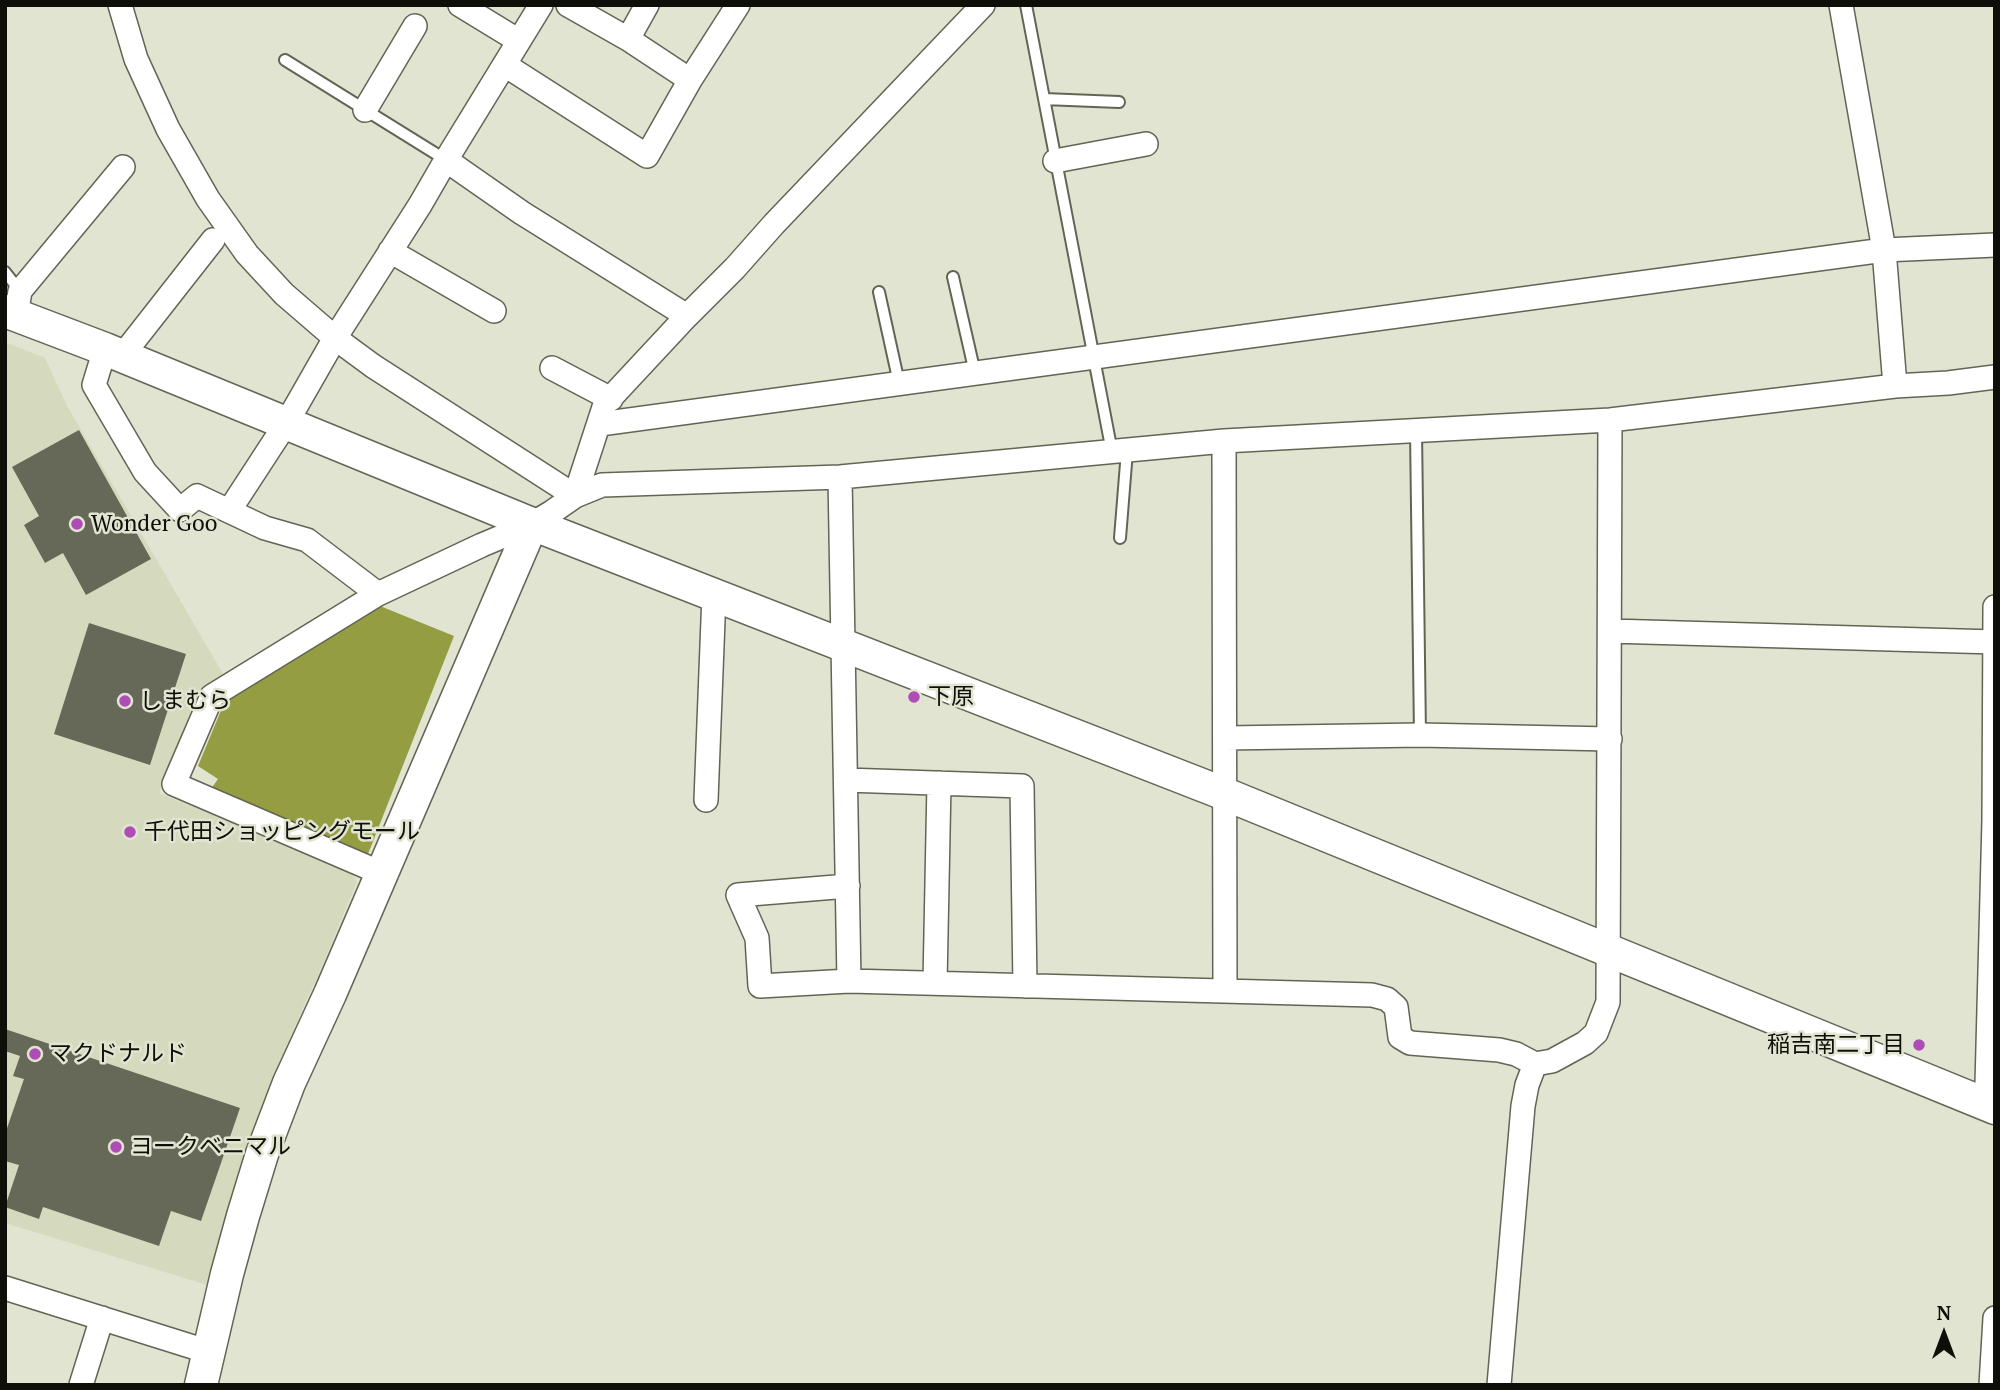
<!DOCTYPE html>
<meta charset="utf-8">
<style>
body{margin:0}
#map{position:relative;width:2000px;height:1390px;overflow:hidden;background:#e1e4d0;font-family:"PT Serif",serif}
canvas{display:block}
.frame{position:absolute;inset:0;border:7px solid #0e0f08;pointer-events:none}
.north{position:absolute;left:1909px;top:1299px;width:70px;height:70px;-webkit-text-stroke:5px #e1e4d0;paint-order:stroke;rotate:0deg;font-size:19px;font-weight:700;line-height:28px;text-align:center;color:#0e0f08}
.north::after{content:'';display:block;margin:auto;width:24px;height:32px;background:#0e0f08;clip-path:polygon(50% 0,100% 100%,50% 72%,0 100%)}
</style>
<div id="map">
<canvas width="2000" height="1390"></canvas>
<div class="frame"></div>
<div class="north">N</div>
</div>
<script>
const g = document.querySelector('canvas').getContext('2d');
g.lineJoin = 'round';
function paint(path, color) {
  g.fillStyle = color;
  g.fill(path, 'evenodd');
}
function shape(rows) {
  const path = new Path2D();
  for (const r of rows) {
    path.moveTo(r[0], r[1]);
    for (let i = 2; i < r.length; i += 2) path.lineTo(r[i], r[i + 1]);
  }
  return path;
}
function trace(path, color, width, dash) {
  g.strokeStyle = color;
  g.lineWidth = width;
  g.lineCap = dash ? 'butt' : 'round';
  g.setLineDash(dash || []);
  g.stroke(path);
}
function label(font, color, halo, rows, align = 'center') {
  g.font = font + ' "PT Serif","Noto Sans JP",serif';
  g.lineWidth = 5;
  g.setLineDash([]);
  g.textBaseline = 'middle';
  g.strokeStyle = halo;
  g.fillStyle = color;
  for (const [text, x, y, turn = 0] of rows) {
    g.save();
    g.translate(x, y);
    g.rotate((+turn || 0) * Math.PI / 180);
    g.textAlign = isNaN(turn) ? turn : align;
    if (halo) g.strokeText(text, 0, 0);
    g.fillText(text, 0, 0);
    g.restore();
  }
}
const built = shape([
 [5,342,45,358,67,406,226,679,197,694,159,793,351,871,357,882,318,976,305,1003,260,1113,235,1187,207,1285,5,1223]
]);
const water = shape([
 [380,606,454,636,368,854,211,789,218,779,198,766,227,696]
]);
const building = shape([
 [79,430,151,559,86,595,63,553,45,563,24,525,39,516,12,467],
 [89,623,186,654,150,765,54,734],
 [5,1029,240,1108,201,1221,171,1211,159,1246,43,1207,39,1219,5,1207,19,1165,5,1161,5,1134,24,1079,13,1076,20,1056,5,1051]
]);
const lane = shape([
 [1026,5,1112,452],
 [285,60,446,160],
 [1044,99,1119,102],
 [5,272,20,291],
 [953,277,975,373],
 [879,292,899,383],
 [1416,431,1420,735],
 [1120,538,1127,451]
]);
const street = shape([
 [120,5,136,59,168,129,208,199,247,254,284,294,335,338,373,366,575,496],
 [460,5,519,41],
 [568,5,628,39,690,80],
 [1841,5,1884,250,1895,386],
 [628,39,647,5],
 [505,65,647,156,690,80,738,5],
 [365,110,415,26],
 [446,160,522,213,687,316],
 [1055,161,1146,144],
 [390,251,494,311],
 [16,316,20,291,123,167],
 [105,349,94,385,145,472,180,510,197,496,265,528,307,540,378,594,482,545,532,524,552,512,575,496,602,485,840,477,1224,441,1610,420,1895,386,1948,383,1995,377],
 [122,356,213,240],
 [552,368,611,399],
 [600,424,1884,250,1995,245],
 [1224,441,1225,991],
 [840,477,849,981,1372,995,1387,999,1396,1007,1400,1037,1410,1043,1499,1050,1516,1054,1535,1064,1552,1061,1585,1043,1596,1033,1608,1002,1610,420],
 [575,496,605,404,687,316,735,268,774,224,983,5],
 [229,511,287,422,335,338,420,205,446,160,541,5],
 [378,594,212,696,174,784,381,873],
 [1610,631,1995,642],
 [1226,738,1420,735,1610,739],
 [846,780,1022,786,1025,986],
 [706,800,714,594],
 [848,886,738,895,757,938,760,986,849,981],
 [935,983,939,783],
 [1981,1102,1987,1084,1994,820,1995,607],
 [5,1288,209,1352],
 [81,1385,102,1318],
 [1499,1385,1523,1106,1527,1085,1535,1064],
 [1991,1385,1995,1318]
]);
const secondary = shape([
 [5,311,105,349,532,524,1225,794,1995,1108],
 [201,1385,227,1274,243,1216,262,1154,289,1083,330,994,532,524]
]);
const markers = [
 [77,524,7,"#ad4db5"],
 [914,697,7,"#ad4db5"],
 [125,701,7,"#ad4db5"],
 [130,832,7,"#ad4db5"],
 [1919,1045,7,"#ad4db5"],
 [35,1054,7,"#ad4db5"],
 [116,1147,7,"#ad4db5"]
];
const poiNames = [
 ["Wonder Goo",91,524],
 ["下原",928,697],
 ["しまむら",139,701],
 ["千代田ショッピングモール",144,832],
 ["稲吉南二丁目",1905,1045,"right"],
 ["マクドナルド",49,1054],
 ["ヨークベニマル",130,1147]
];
paint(built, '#d5dabe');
paint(water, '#949d41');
paint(building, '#666957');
trace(lane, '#626554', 14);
trace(street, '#626554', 26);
trace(secondary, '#626554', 35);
trace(lane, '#fff', 10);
trace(street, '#fff', 23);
trace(secondary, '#fff', 32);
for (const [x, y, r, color] of markers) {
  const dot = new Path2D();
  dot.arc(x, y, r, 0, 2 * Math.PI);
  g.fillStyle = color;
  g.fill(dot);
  trace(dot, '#e1e4d0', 2.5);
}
label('23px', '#0e0f08', '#e1e4d0', poiNames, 'left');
</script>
